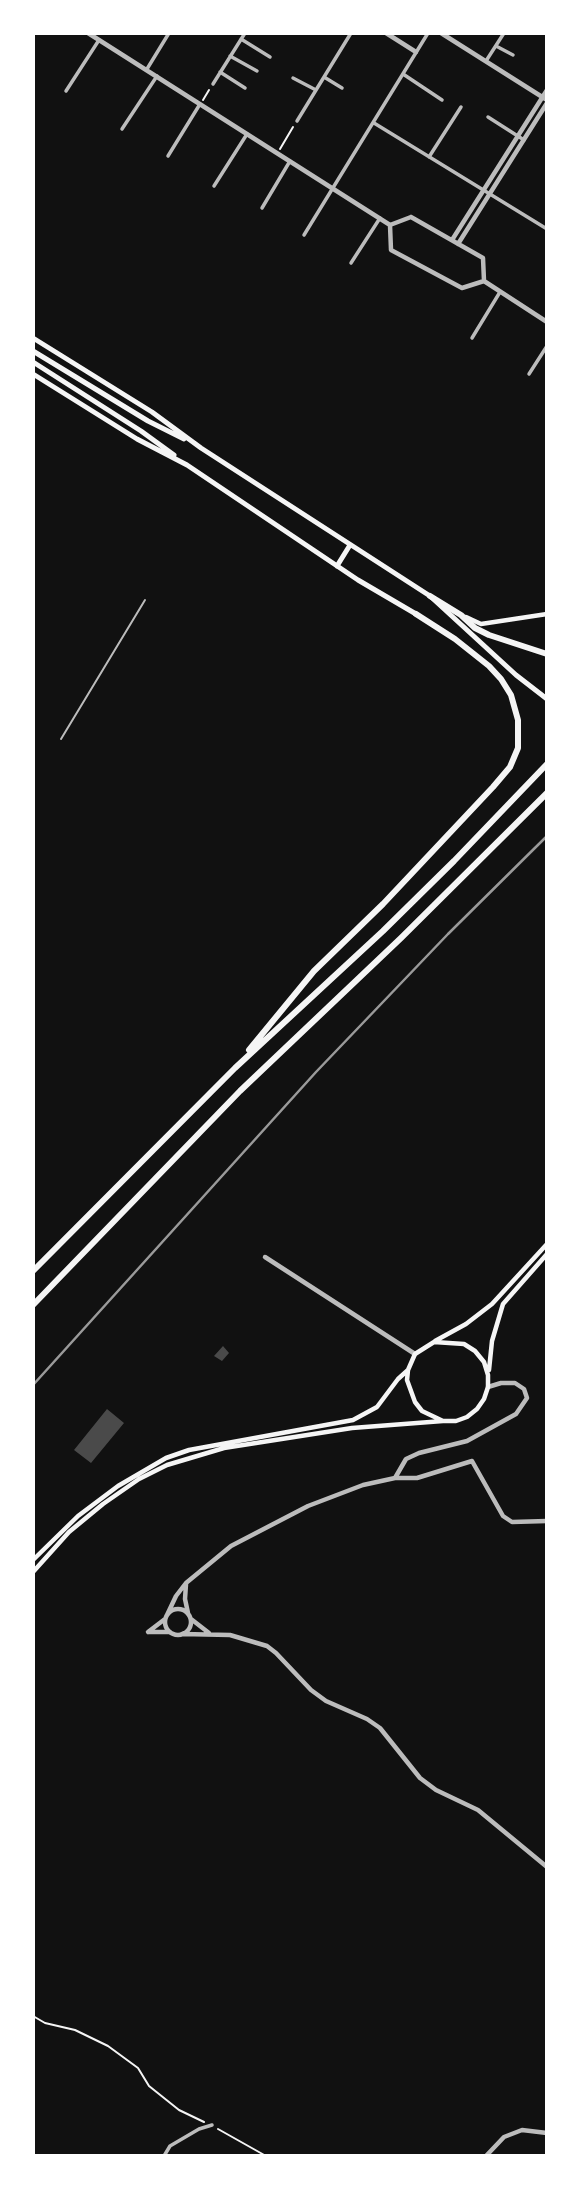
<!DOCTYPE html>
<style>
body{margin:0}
#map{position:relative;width:580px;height:2189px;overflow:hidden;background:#111;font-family:"IBM Plex Serif",serif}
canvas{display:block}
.frame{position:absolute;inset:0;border:35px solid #fff;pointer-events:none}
</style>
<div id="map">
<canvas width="580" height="2189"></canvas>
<div class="frame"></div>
</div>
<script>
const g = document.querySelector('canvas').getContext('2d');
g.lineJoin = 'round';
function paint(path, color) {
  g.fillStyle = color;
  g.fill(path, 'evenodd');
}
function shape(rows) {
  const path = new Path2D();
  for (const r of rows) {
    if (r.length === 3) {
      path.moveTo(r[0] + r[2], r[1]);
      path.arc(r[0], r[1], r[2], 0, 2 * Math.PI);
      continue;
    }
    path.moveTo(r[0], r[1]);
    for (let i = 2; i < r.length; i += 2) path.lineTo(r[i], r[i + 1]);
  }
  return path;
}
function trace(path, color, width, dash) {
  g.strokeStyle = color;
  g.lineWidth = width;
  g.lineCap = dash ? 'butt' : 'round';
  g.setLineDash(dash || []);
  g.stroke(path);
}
const building = shape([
 [223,1346,229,1353,222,1361,214,1356],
 [107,1409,124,1423,91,1463,74,1450]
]);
const path = shape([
 [203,100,209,90],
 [280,149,293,127],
 [33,2016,45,2023,75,2030,108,2046,138,2068,149,2086,179,2110,204,2122],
 [218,2129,266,2156]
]);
const service = shape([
 [61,739,145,600]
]);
const minor = shape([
 [241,39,270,57],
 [496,46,513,55],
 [230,56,257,71],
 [486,61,504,33],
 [147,69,169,33],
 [220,72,245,88],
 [403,74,442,100],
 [324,77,342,88],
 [293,78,316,90],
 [213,84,245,33],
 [66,91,99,40],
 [488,117,524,140],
 [297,121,351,33],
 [374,123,547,229],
 [122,129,157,76],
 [168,156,200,104],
 [429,157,461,107],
 [214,186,247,134],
 [262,208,290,161],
 [304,235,428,33],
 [351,263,380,218],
 [472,338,500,292],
 [529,374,547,346],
 [164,2156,170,2146,199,2129,212,2125]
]);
const tertiary = shape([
 [88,33,390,225],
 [386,33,416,52],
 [441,33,547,100],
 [411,217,483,258,484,281,462,288,391,250,390,225,411,217],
 [452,240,547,90],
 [458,244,547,103],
 [484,281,547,322],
 [265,1257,415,1354],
 [395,1478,406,1459,419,1453,467,1441,516,1414,527,1398,524,1389,515,1383,501,1383,488,1387],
 [186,1584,185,1599,188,1613],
 [178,1622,13],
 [167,1615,176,1596,186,1583,231,1546,308,1506,363,1485,395,1478,417,1478,472,1461,503,1516,512,1522,547,1521],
 [191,1619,209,1633],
 [148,1632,165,1619],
 [149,1632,170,1632],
 [182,1634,230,1635,267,1646,276,1653,311,1690,326,1701,367,1719,380,1728,420,1778,436,1790,478,1810,547,1867],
 [486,2156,504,2137,522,2130,547,2133]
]);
const secondary = shape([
 [466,617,481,624,547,614],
 [435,1341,466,1324,492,1304,547,1244],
 [434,1342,464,1344,475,1351,484,1362,488,1375,488,1387,484,1399,477,1409,467,1417,456,1421,443,1421,422,1411,415,1402,407,1380,408,1370,415,1354,434,1342],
 [489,1370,492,1341,503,1304,547,1254],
 [33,1560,78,1516,118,1486,166,1458,189,1450,353,1420,377,1407,398,1379,408,1370],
 [33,1572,69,1532,103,1504,139,1479,167,1465,224,1448,352,1428,443,1421]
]);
const primary = shape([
 [33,338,152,412,201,448,430,596,516,675,547,699],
 [33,351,148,421,184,439],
 [33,362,141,431,174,455],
 [33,374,137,439,187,465,358,580,416,614],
 [337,566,350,545]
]);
const motorway = shape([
 [430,596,461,615,475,628,489,635,547,654],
 [249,1050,314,971,383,904,493,787,510,767,518,748,518,720,511,695,501,679,489,666,455,639,416,614],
 [33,1271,235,1068,383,931,454,861,547,764],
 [33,1305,240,1091,401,938,547,793]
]);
const rail = shape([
 [33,1385,316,1072,448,934,547,836]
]);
paint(building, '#4a4a4a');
trace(path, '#f5f5f5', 2);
trace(service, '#bcbcbc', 2);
trace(minor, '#bcbcbc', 3.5);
trace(tertiary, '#bcbcbc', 4.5);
trace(secondary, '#f5f5f5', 4.5);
trace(primary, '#f5f5f5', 5);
trace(motorway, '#f5f5f5', 6);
trace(rail, '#9a9a9a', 2.5);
</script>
